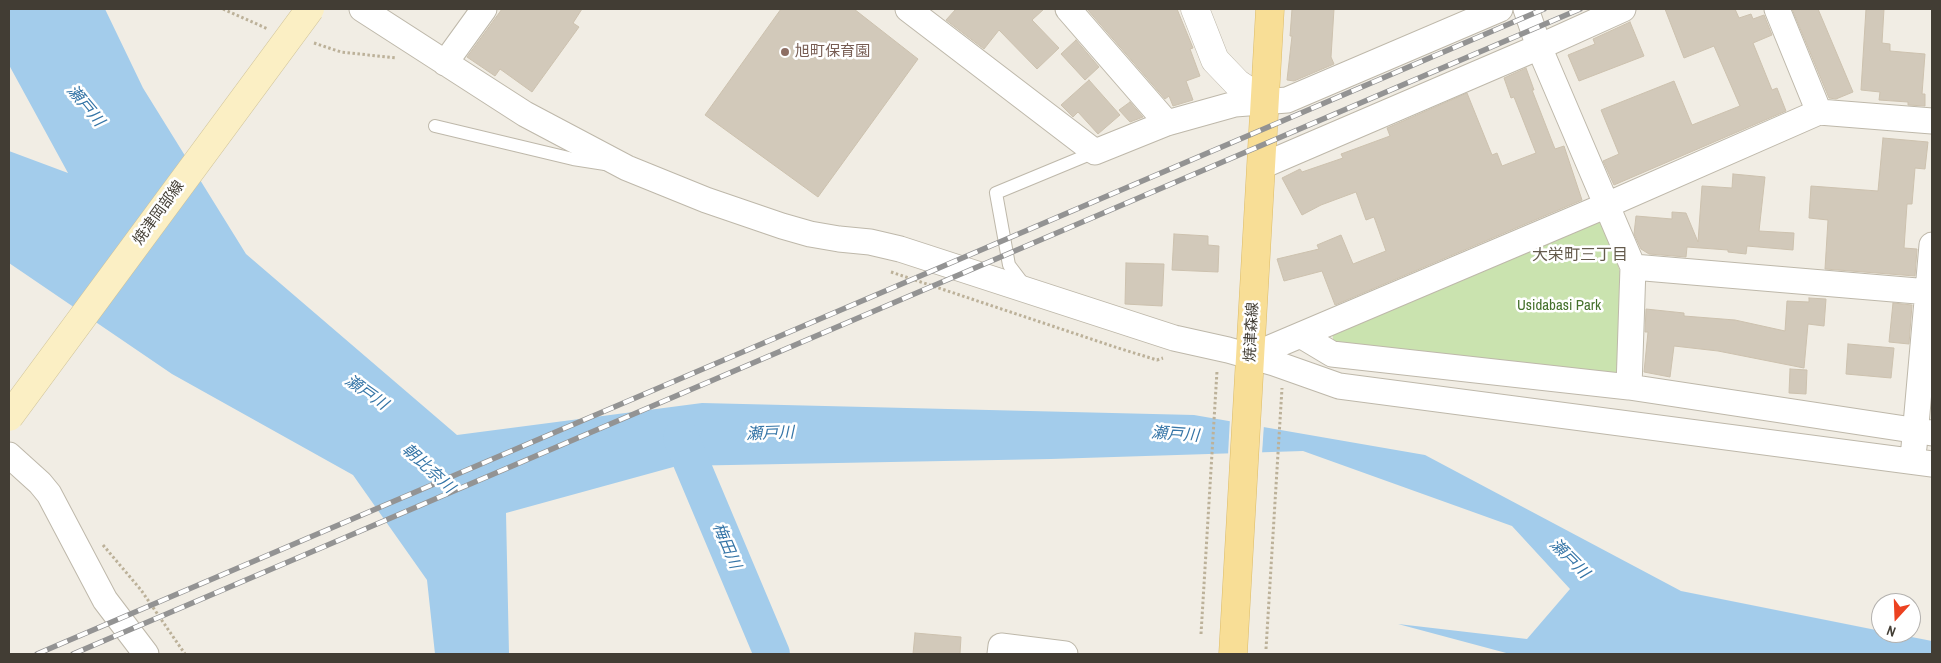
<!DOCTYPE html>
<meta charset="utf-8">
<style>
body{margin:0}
#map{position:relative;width:1941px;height:663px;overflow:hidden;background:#f1ede4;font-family:"Archivo Narrow",sans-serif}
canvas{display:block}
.frame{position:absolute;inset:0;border:10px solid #423d34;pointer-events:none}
.north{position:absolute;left:1871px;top:593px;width:50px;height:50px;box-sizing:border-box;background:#fff;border:1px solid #b3b1ae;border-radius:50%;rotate:200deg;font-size:14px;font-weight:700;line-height:20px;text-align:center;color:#423d34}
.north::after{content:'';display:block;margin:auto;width:18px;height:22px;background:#ec4220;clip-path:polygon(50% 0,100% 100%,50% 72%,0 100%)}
</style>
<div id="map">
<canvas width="1941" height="663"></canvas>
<div class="frame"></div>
<div class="north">N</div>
</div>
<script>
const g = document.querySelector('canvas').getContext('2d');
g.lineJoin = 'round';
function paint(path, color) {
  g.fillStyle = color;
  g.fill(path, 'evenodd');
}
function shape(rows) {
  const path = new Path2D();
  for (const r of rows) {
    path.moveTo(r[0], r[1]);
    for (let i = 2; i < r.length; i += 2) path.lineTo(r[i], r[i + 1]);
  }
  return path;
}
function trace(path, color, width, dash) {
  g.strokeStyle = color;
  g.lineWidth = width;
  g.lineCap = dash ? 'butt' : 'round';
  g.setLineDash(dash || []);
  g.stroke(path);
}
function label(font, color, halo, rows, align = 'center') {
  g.font = font + ' "Archivo Narrow","Noto Sans JP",sans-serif';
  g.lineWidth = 5;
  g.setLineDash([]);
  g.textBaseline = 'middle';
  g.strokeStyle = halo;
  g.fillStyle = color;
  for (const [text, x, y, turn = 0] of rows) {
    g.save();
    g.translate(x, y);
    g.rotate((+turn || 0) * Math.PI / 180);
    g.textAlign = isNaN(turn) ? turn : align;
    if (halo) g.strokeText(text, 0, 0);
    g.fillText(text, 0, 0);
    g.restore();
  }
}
const green = shape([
 [1597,221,1605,225,1624,284,1616,376,1334,345,1332,333]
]);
const water = shape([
 [9,9,105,9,143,88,246,254,457,435,702,403,1194,415,1425,455,1681,591,1881,631,1881,633,1891,633,1932,641,1932,654,1510,654,1398,624,1527,639,1570,589,1512,526,1303,451,1051,459,677,466,506,513,509,654,435,654,427,580,353,475,172,374,9,263,9,151,68,173,9,65]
]);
const pier = shape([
 [1230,418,1264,424,1262,454,1228,455]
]);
const river = shape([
 [681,438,772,654]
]);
const building = shape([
 [502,9,582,9,573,23,579,27,532,92,500,69,495,76,467,57,502,9],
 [781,9,854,9,918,59,818,197,705,115,781,9],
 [956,9,1044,9,1032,20,1059,48,1037,69,999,30,984,49,946,20,956,9],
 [1087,9,1177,9,1193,48,1190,49,1200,76,1186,81,1193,100,1173,106,1169,96,1165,99,1087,9],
 [1292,9,1334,9,1331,57,1334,64,1294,81,1287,80,1292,36,1290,36,1292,9],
 [1665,9,1735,9,1739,18,1751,14,1753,19,1764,15,1772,35,1753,43,1772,90,1777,88,1786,111,1614,185,1603,161,1619,154,1601,110,1674,81,1692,125,1740,106,1714,46,1684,58,1665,9],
 [1792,9,1818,9,1853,92,1836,99,1829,98,1792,9],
 [1866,9,1884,9,1882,43,1890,44,1890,51,1925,54,1922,94,1925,94,1925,106,1908,105,1908,102,1879,100,1880,92,1861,90,1866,9],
 [1630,22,1644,56,1579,81,1568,55,1595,44,1593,39,1630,22],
 [1076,40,1099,67,1085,80,1061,54,1076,40],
 [1526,68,1534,90,1532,90,1555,149,1564,146,1582,200,1335,305,1322,271,1284,281,1277,259,1319,249,1317,245,1341,235,1353,264,1386,251,1374,217,1366,220,1356,192,1321,205,1302,215,1282,178,1300,169,1302,172,1343,158,1341,154,1390,136,1387,128,1467,93,1492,155,1497,153,1502,166,1536,153,1514,97,1511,98,1504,78,1526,68],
 [1089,80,1120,115,1098,134,1078,112,1073,117,1061,105,1089,80],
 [1130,102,1143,117,1130,122,1119,110,1130,102],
 [1883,138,1928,142,1925,169,1915,168,1912,204,1907,204,1904,248,1917,249,1915,276,1825,269,1828,220,1809,218,1811,186,1878,191,1883,138],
 [1733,174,1765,177,1759,231,1794,233,1793,250,1747,246,1746,254,1728,252,1728,250,1687,247,1686,257,1649,254,1641,249,1634,234,1636,216,1672,219,1672,212,1686,213,1698,242,1702,186,1732,188,1733,174],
 [1174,234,1208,236,1208,245,1219,246,1218,272,1172,270,1174,234],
 [1126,263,1164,264,1162,306,1125,304,1126,263],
 [1809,298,1826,299,1824,326,1808,324,1804,368,1718,351,1674,346,1670,377,1644,372,1648,332,1645,332,1646,309,1684,313,1684,316,1735,320,1785,331,1787,301,1809,302,1809,298],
 [1893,303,1912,305,1909,344,1889,342,1893,303],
 [1848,344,1894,348,1891,378,1846,374,1848,344],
 [1790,369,1807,370,1806,394,1789,393,1790,369],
 [915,633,961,637,960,654,913,654,915,633]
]);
const path = shape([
 [223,9,268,29],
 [314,43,341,52,396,58],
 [891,272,1118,348,1157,360,1163,358],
 [103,545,141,590,185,654],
 [1201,634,1217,371],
 [1266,649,1282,388]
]);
const service = shape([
 [435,126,573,159,605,164],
 [1025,286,1009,265,996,193,1095,152]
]);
const minor = shape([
 [362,9,525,114,627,168,706,200,782,226,810,234,839,239,870,242,900,249,1174,338,1228,350,1274,363,1339,386,1932,464],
 [908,9,1095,152,1167,123,1235,104,1287,100,1500,9],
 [1068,9,1167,123],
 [1526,9,1539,47,1633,267,1629,387,1932,433],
 [1777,9,1819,112],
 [445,63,484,9],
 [1262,166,1539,47,1623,9],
 [1633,267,1929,292],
 [1302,336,1332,354,1629,387],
 [1251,356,1607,205,1819,112,1932,121],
 [1914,447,1932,245],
 [9,455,40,483,49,494,105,600,146,654],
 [1000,654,1001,646,1065,654]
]);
const tertiary = shape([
 [1195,9,1215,60,1237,83,1265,102]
]);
const primary = shape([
 [1233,654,1270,9]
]);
const rail = shape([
 [37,654,1544,9],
 [73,654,1580,9]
]);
const secondaryBridge = shape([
 [9,417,310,9]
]);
const markers = [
 [785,52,5,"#8d6e63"]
];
const educationNames = [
 ["旭町保育園",795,52]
];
const streetNames = [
 ["焼津岡部線",159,213,-54],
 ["焼津森線",1252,332,-87]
];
const parkNames = [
 ["Usidabasi Park",1559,306]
];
const waterNames = [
 ["瀬戸川",85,106,50],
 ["瀬戸川",366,393,35],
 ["瀬戸川",770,434,-2],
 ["瀬戸川",1175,435,4],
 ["朝比奈川",428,469,42],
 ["梅田川",726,546,67],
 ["瀬戸川",1569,559,45]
];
const neighbourhoodNames = [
 ["大栄町三丁目",1580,256]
];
paint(green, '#cae3af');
paint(water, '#a3cceb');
paint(pier, '#f1ede4');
trace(river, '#a3cceb', 36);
paint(building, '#d2c9ba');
trace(building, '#ccc1ae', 1);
trace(service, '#beb8aa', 14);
trace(minor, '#beb8aa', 27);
trace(tertiary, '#beb8aa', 29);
trace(primary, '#dbbb68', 29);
trace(path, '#bcb199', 3, [2.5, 2.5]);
trace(service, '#fff', 12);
trace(minor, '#fff', 25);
trace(tertiary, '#fff', 28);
trace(primary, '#f8de96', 28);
trace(rail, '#939393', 5.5);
trace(rail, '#fff', 4, [11]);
trace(secondaryBridge, '#cec196', 29, []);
trace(secondaryBridge, '#fbefc4', 28);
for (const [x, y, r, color] of markers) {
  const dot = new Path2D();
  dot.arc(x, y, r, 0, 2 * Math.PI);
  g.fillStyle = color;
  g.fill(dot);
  trace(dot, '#fff', 2);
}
label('15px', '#785e54', '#fff', educationNames, 'left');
label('15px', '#423d34', '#fff', streetNames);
label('15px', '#44702c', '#fff', parkNames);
label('italic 16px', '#3575a7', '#fff', waterNames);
label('16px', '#645b4c', '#fff', neighbourhoodNames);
</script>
